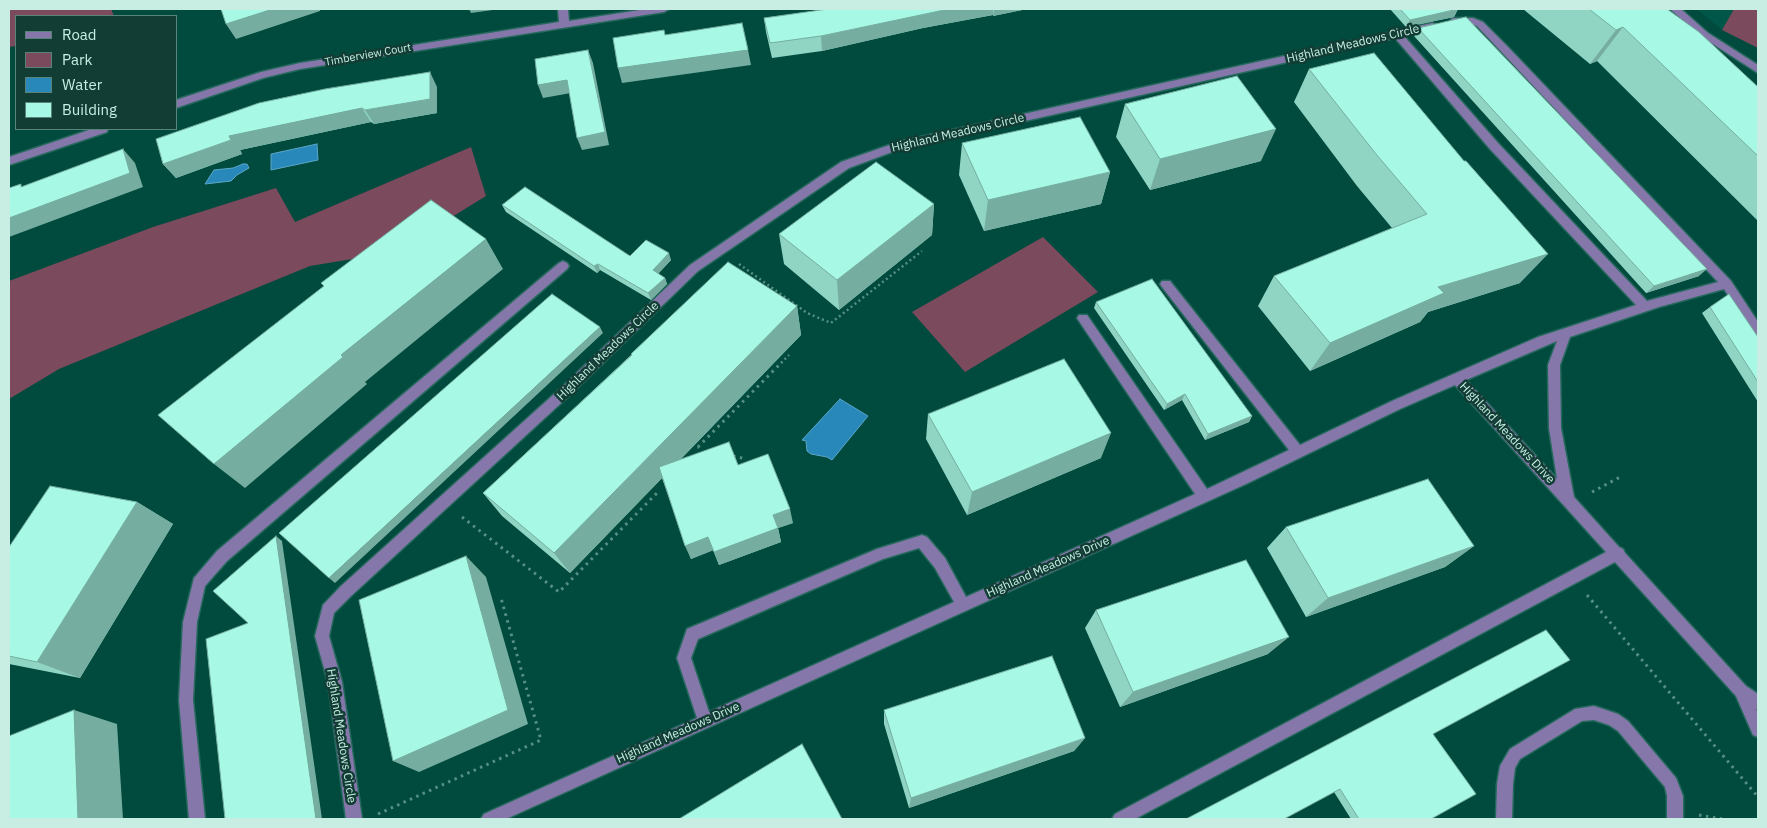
<!DOCTYPE html>
<style>
body{margin:0}
#map{position:relative;width:1767px;height:828px;overflow:hidden;background:#014a3e;font-family:"IBM Plex Sans",sans-serif}
canvas{display:block}
.frame{position:absolute;inset:0;border:10px solid #c8eee4;pointer-events:none}
.legend{position:absolute;left:15px;top:15px;width:162px;height:115px;box-sizing:border-box;background:#113d34;border:1px solid #5a847a;margin:0;padding:6px 9px;list-style:none;font-size:15px;color:#c8eee4}
.legend li{display:flex;align-items:center;gap:10px;height:25px}
.legend b{width:25px;border:1px solid #5a847a}
</style>
<div id="map">
<canvas width="1767" height="828"></canvas>
<div class="frame"></div>
<ul class="legend">
<li><b style="height:6px;background:#8677ab"></b>Road</li>
<li><b style="height:14px;background:#7b4a5c"></b>Park</li>
<li><b style="height:14px;background:#2988ba"></b>Water</li>
<li><b style="height:14px;background:#a7f8e4"></b>Building</li>
</ul>
</div>
<script>
const g = document.querySelector('canvas').getContext('2d');
g.lineJoin = 'round';
function paint(path, color) {
  g.fillStyle = color;
  g.fill(path, 'evenodd');
}
function shape(rows) {
  const path = new Path2D();
  for (const r of rows) {
    path.moveTo(r[0], r[1]);
    for (let i = 2; i < r.length; i += 2) path.lineTo(r[i], r[i + 1]);
  }
  return path;
}
function trace(path, color, width, dash) {
  g.strokeStyle = color;
  g.lineWidth = width;
  g.lineCap = dash ? 'butt' : 'round';
  g.setLineDash(dash || []);
  g.stroke(path);
}
function label(font, color, halo, rows, align = 'center') {
  g.font = font + ' "IBM Plex Sans",sans-serif';
  g.lineWidth = 5;
  g.setLineDash([]);
  g.textBaseline = 'middle';
  g.strokeStyle = halo;
  g.fillStyle = color;
  for (const [text, x, y, turn = 0] of rows) {
    g.save();
    g.translate(x, y);
    g.rotate((+turn || 0) * Math.PI / 180);
    g.textAlign = isNaN(turn) ? turn : align;
    if (halo) g.strokeText(text, 0, 0);
    g.fillText(text, 0, 0);
    g.restore();
  }
}
const built = shape([
 [1697,9,1734,9,1722,30]
]);
const green = shape([
 [9,9,111,9,114,16,16,16,16,46,9,47],
 [1734,9,1758,9,1758,48,1722,30],
 [471,147,486,196,395,252,310,266,59,369,9,399,9,281,153,227,276,188,295,222],
 [1043,237,1098,292,965,372,912,312]
]);
const water = shape([
 [317,144,318,160,271,170,271,154,317,144],
 [243,164,247,164,249,168,237,175,231,181,205,184,214,170,233,168,243,164],
 [840,399,868,416,832,460,827,457,811,454,807,451,806,441,802,440,840,399]
]);
const pathFar1 = shape([
 [739,264,807,313,831,323,922,251],
 [781,363,789,355]
]);
const path = shape([
 [693,442,698,447,782,362],
 [733,456,746,459],
 [1592,492,1622,476],
 [462,517,559,592,657,493],
 [1587,595,1758,797],
 [378,814,541,740,501,598],
 [1699,815,1722,819]
]);
const minor = shape([
 [558,9,568,9,569,21,646,9,669,9,664,12,300,69,263,78,176,108,176,100,261,72,300,63,559,22,558,9],
 [1670,9,1681,9,1708,33,1758,65,1758,73,1702,37,1670,9],
 [1454,18,1473,18,1483,22,1508,47,1731,281,1758,322,1758,337,1754,335,1724,289,1659,307,1570,337,1560,365,1561,428,1574,497,1619,547,1623,549,1625,553,1746,686,1758,694,1758,709,1756,709,1758,713,1758,737,1753,735,1736,696,1615,562,1135,819,1112,819,1115,814,1606,552,1455,385,1400,409,1246,484,506,819,481,819,484,814,697,718,677,658,687,629,877,549,922,535,927,537,945,558,966,597,1195,494,1079,321,1077,318,1079,315,1087,315,1207,489,1289,450,1162,287,1160,284,1162,281,1170,281,1300,445,1392,401,1538,337,1636,305,1490,149,1395,38,900,149,849,168,698,271,571,394,351,596,334,613,329,636,342,682,362,819,346,819,328,682,315,636,323,605,341,586,563,386,690,265,841,162,898,142,1432,23,1435,24,1435,28,1404,36,1498,143,1647,301,1718,282,1477,26,1472,24,1451,23,1451,19,1454,18],
 [1557,341,1548,365,1549,428,1557,479,1466,380,1557,341],
 [919,548,935,568,954,602,709,712,691,658,698,639,883,559,919,548],
 [92,129,108,129,107,132,9,165,9,157,92,129],
 [563,261,567,263,569,266,567,269,227,561,205,586,197,622,193,700,205,819,189,819,179,700,183,622,194,578,217,551,559,263,563,261],
 [1594,706,1618,714,1628,721,1676,778,1683,796,1683,819,1667,819,1667,796,1665,787,1618,731,1609,725,1594,720,1582,721,1520,759,1515,768,1513,784,1512,819,1496,819,1497,784,1500,766,1510,749,1575,709,1594,706]
]);
const wall = shape([
 [828,9,1027,9,993,16,993,15,923,28,822,51,772,58,766,32,764,18],
 [1390,9,1458,9,1454,17,1406,27],
 [1523,9,1667,9,1758,87,1758,221,1597,61,1590,64],
 [1418,28,1699,276,1646,293,1414,36],
 [1309,69,1520,283,1428,312,1420,322,1310,371,1258,306,1274,276,1392,228,1357,186,1294,102],
 [437,87,437,113,374,124,371,122,240,150,242,154,176,178,163,164],
 [1125,104,1261,161,1150,190,1116,137],
 [962,143,1110,172,1101,204,984,231,959,175],
 [934,204,932,235,839,310,784,264,779,234],
 [502,205,630,256,671,260,658,274,665,278,667,284,651,300,600,270,597,273,506,212],
 [1096,302,1252,416,1249,422,1205,440,1182,400,1164,410,1094,308],
 [797,306,801,335,681,459,738,465,793,523,778,528,781,542,719,565,713,550,691,559,662,478,570,573,502,516,483,493,631,355,631,354],
 [1710,307,1758,337,1758,402,1702,313],
 [928,414,1101,458,967,515,926,439],
 [137,502,173,524,80,678,9,664,9,547],
 [1286,527,1474,546,1445,567,1306,617,1267,548],
 [1096,610,1268,654,1120,707,1085,628],
 [884,710,1085,738,1074,751,909,808,884,724],
 [1433,734,1431,819,1351,819,1334,792]
]);
const shadedWall = shape([
 [273,9,320,9,320,11,236,39,226,24],
 [469,9,500,9,471,13],
 [949,9,993,9,993,15,923,28,822,51,821,36],
 [994,9,1027,9,993,16],
 [1458,9,1454,17,1406,27,1410,20],
 [1623,27,1597,61,1590,64,1616,30],
 [588,50,593,63,609,145,582,150,577,138],
 [748,50,751,65,622,83,618,68],
 [430,72,437,87,437,113,374,124,365,110],
 [567,80,571,93,543,98,538,85],
 [362,108,371,122,240,150,242,154,176,178,163,164,229,136],
 [1276,129,1261,161,1150,190,1160,159],
 [123,149,135,163,143,187,9,237,9,218],
 [1110,172,1101,204,984,231,988,200],
 [934,204,932,235,839,310,837,280],
 [486,239,503,269,365,382,367,384,245,488,214,464,341,355],
 [669,253,671,260,655,277,653,270],
 [1548,254,1520,283,1428,312,1420,322,1310,371,1330,343,1438,287],
 [598,264,600,270,597,273,594,266],
 [1707,269,1699,276,1646,293,1654,286],
 [665,278,667,284,651,300,648,293],
 [797,306,801,335,570,573,554,553],
 [600,327,603,333,335,583,329,578],
 [1185,394,1182,400,1164,410,1167,404],
 [1252,416,1249,422,1205,440,1208,434],
 [1111,433,1101,458,967,515,972,492],
 [137,502,173,524,80,678,37,662],
 [790,509,793,523,778,528,781,542,719,565,714,552,773,515],
 [276,536,282,541,322,819,316,819],
 [708,537,714,550,691,559,685,546],
 [1474,546,1445,567,1306,617,1328,598],
 [466,556,486,577,528,724,419,772,393,761],
 [1289,637,1268,654,1120,707,1133,692],
 [74,710,117,724,123,819,78,819],
 [1085,738,1074,751,909,808,911,798]
]);
const building = shape([
 [221,9,273,9,226,24,221,9],
 [828,9,949,9,821,36,770,43,764,18,828,9],
 [1400,9,1458,9,1410,20,1400,9],
 [1589,9,1667,9,1699,32,1758,87,1758,156,1623,27,1616,30,1589,9],
 [1466,17,1707,269,1654,286,1418,28,1466,17],
 [742,23,748,50,618,68,613,38,664,30,665,35,742,23],
 [588,50,605,132,577,138,567,80,538,85,535,59,588,50],
 [1374,53,1464,161,1466,161,1548,254,1438,287,1444,293,1330,343,1274,276,1427,214,1376,154,1309,69,1374,53],
 [430,72,430,99,365,110,362,108,229,136,231,140,163,164,156,139,259,103,325,89,430,72],
 [1237,76,1276,129,1160,159,1125,104,1237,76],
 [1080,117,1110,172,988,200,962,143,1080,117],
 [123,149,130,173,9,218,9,188,21,184,21,187,123,149],
 [876,162,934,204,837,280,779,234,876,162],
 [525,187,630,256,646,240,669,253,653,270,665,278,648,293,598,264,594,266,502,205,525,187],
 [431,200,486,239,341,355,343,357,214,464,158,415,324,286,321,283,431,200],
 [728,262,797,306,554,553,483,493,632,355,631,354,728,262],
 [1152,279,1252,416,1208,434,1185,394,1167,404,1096,302,1152,279],
 [552,294,600,327,329,578,279,533,552,294],
 [1729,294,1758,337,1758,382,1710,307,1729,294],
 [1064,359,1111,433,972,492,928,414,1064,359],
 [729,442,738,465,768,454,790,509,773,515,778,528,714,552,708,537,685,546,659,467,729,442],
 [1428,479,1474,546,1328,598,1286,527,1428,479],
 [50,486,137,502,37,662,9,656,9,547,50,486],
 [276,536,316,819,225,819,206,639,248,623,213,591,276,536],
 [466,556,508,710,393,761,359,600,466,556],
 [1246,560,1289,637,1133,692,1096,610,1246,560],
 [1546,630,1570,660,1433,734,1476,794,1431,819,1359,819,1340,789,1284,819,1186,819,1546,630],
 [1052,656,1085,738,911,798,884,710,1052,656],
 [74,710,78,819,9,819,9,736,74,710],
 [802,744,842,819,679,819,802,744]
]);
const farStreetnames = [
 ["Timberview Court",368,55,-10]
];
const streetNames = [
 ["Highland Meadows Circle",1353,44,-13],
 ["Highland Meadows Circle",958,133,-13],
 ["Highland Meadows Circle",608,351,-44],
 ["Highland Meadows Drive",1507,433,47],
 ["Highland Meadows Drive",1048,567,-24],
 ["Highland Meadows Drive",678,733,-24],
 ["Highland Meadows Circle",341,736,81]
];
paint(built, '#005648');
paint(green, '#7b4a5c');
paint(water, '#2988ba');
trace(water, '#59a7c7', 1);
trace(minor, '#25685c', 3);
trace(pathFar1, '#569085', 2.5, [2, 3]);
trace(path, '#569085', 3, [2.5, 4.5]);
paint(minor, '#8677ab');
paint(wall, '#90d5c4');
paint(shadedWall, '#75aea0');
paint(building, '#a7f8e4');
trace(building, '#75aea0', 1);
label('11px', '#c8eee4', '#113d34', farStreetnames);
label('12px', '#c8eee4', '#113d34', streetNames);
</script>
